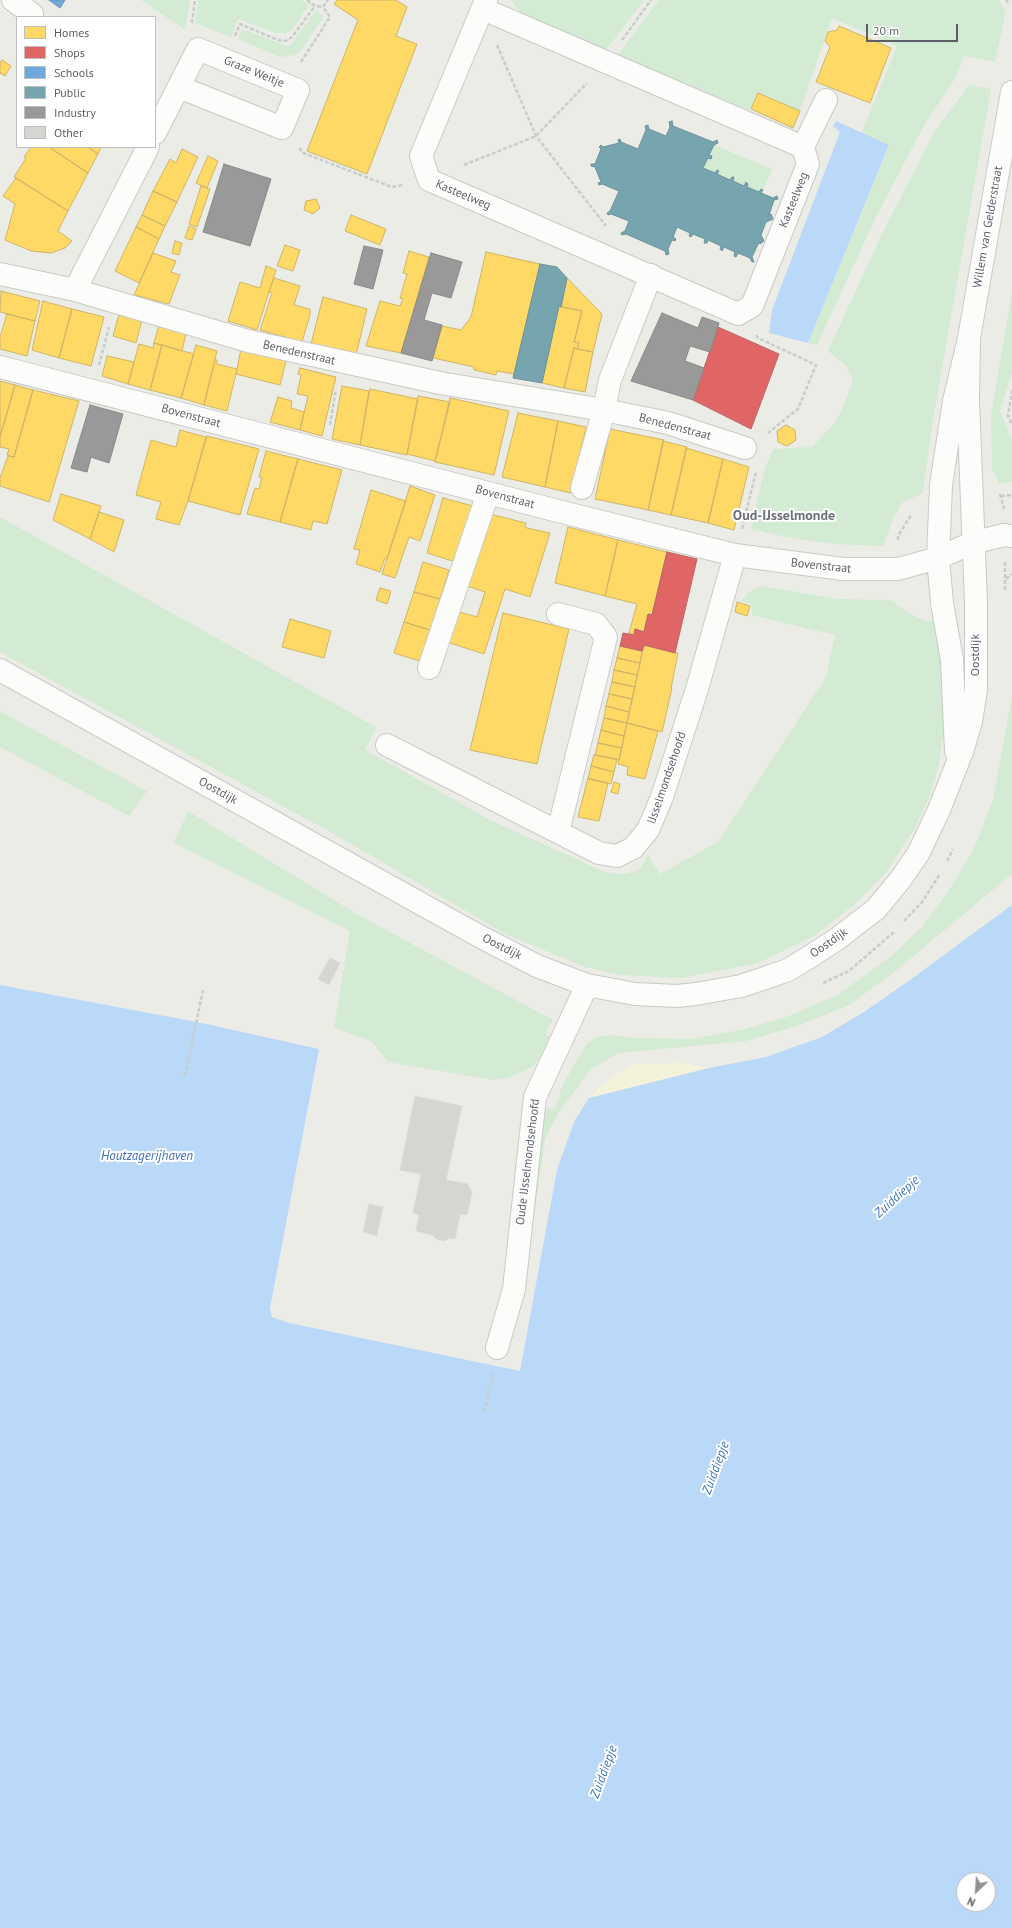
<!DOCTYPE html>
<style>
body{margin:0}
#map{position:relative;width:1012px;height:1928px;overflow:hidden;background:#ecece7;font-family:"PT Sans",sans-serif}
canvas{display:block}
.legend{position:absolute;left:16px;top:16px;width:140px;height:132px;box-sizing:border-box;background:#fff;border:1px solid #bebfc1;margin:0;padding:5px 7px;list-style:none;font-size:12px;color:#5c5f65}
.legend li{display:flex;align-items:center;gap:8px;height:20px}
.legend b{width:20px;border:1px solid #bebfc1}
.north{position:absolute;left:956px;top:1872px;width:40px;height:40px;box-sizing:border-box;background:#fff;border:1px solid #bebfc1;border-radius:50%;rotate:205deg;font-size:11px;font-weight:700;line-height:16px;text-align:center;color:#5c5f65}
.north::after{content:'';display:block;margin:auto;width:14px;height:18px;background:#8e9092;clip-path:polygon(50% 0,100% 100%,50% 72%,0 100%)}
.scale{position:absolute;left:866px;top:24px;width:92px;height:18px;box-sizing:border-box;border:2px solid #5c5f65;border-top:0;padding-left:5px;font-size:12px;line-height:14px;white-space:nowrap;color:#5c5f65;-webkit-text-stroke:3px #fff;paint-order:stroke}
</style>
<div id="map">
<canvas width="1012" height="1928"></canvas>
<ul class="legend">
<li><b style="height:11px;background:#ffd966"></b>Homes</li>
<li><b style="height:11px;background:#e06666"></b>Shops</li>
<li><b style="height:11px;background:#6fa8dc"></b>Schools</li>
<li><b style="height:11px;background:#76a5af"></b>Public</li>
<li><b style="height:11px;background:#999"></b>Industry</li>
<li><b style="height:11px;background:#d6d5d2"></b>Other</li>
</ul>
<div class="north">N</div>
<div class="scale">20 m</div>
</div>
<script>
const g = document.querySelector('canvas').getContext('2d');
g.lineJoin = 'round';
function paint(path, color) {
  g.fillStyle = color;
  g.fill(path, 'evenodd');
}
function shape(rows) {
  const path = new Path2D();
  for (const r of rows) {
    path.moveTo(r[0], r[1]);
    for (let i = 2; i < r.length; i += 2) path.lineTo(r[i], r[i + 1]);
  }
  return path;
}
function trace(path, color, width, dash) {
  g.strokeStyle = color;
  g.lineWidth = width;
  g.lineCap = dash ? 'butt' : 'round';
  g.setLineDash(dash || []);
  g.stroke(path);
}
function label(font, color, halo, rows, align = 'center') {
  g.font = font + ' "PT Sans",sans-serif';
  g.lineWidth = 4;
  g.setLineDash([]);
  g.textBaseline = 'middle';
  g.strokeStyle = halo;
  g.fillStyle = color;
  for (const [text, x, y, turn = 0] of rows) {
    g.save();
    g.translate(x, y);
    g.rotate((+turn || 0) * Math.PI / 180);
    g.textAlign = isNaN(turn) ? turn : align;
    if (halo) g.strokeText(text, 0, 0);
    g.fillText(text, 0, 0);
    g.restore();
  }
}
const green = shape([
 [141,0,190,0,187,20,184,29],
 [198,0,301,0,309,5,292,30,286,33,275,33,238,19,231,37,195,23],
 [511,0,644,0,606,50,521,13],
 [659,0,998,0,1006,10,995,62,964,56,956,77,923,127,875,219,817,345,808,343,889,146,862,132,897,46,832,18,800,111,758,93,751,109,748,110,618,55],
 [316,10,324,16,301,50,295,55,281,57,238,39,242,29,289,47],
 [969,85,991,89,932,425,923,493,903,502,894,516,883,546,833,544,786,537,751,529,764,471,773,449,812,447,834,424,843,408,853,380,847,367,828,351,882,234,933,134],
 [714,145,772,169,763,190,761,189,759,192,747,187,748,184,746,183,744,186,733,181,734,178,732,177,730,180,717,174,719,171,717,170,715,173,703,168,708,158,711,159,712,156,709,155],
 [1012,291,1012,372,1000,411,1012,440,1012,482,999,483,992,469,991,415],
 [0,517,376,727,365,750,492,821,607,873,625,874,634,872,641,867,648,855,660,874,718,842,826,677,835,635,752,615,751,604,741,601,749,592,762,586,836,599,890,600,910,614,924,621,936,621,945,657,946,716,938,768,929,798,913,831,886,872,855,904,814,936,758,963,681,978,621,975,585,967,507,935,334,834,0,652],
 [1012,696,1012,874,893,973,849,1005,797,1026,746,1041,619,1053,591,1069,560,1110,545,1139,529,1251,539,1146,546,1108,555,1109,562,1086,587,1043,597,1037,611,1035,633,1038,692,1039,746,1029,789,1016,839,994,890,957,922,927,953,884,976,844,993,800],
 [0,711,8,716,147,791,129,816,0,747],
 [188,811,360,916,553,1020,545,1034,551,1038,534,1066,508,1078,494,1080,388,1062,371,1041,334,1028,350,931,174,843]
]);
const sand = shape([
 [684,1063,709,1068,589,1098,600,1087,617,1073,634,1064]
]);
const water = shape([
 [836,121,889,145,808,343,769,333,772,310,840,132,833,126],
 [1012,905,1012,1928,0,1928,0,985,197,1022,319,1049,270,1308,272,1317,289,1323,520,1371,557,1170,574,1122,589,1098,709,1068,766,1057,822,1037,864,1012,910,980],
 [964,1880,988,1880,988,1904,964,1904]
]);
const homes = shape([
 [337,0,396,0,407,7,396,36,417,44,367,174,307,151,358,20,334,4,337,0],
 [839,26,891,48,870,103,816,82,830,47,825,41,828,32,837,30,839,26],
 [2,60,11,66,5,76,0,73,0,63,2,60],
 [758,93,800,111,793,128,751,109,758,93],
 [31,147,49,147,88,173,68,211,14,177,26,158,24,157,31,147],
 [49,147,88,147,98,154,88,173,49,147],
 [88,147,101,147,98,154,88,147],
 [182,149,198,157,177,202,153,191,170,159,176,163,182,149],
 [208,156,218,161,207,188,196,183,208,156],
 [16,178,68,211,58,231,72,241,65,248,51,253,31,251,5,240,15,204,3,196,16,178],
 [201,186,210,189,197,227,189,224,201,186],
 [153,191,177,202,165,226,142,215,153,191],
 [316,199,320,208,313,214,304,210,306,201,316,199],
 [142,215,165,226,159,239,136,227,142,215],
 [351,215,386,229,380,245,345,231,351,215],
 [189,226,196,229,192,240,185,238,189,226],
 [136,227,159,239,139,283,115,271,136,227],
 [175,241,182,243,179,255,172,253,175,241],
 [285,245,300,250,293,271,277,266,285,245],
 [409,251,429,257,401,353,366,346,380,301,400,306,403,299,400,298,407,274,403,273,409,251],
 [486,252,540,264,514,374,497,371,496,375,474,370,474,367,433,358,442,326,461,330,471,317,486,252],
 [153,253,176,261,171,272,180,275,169,304,134,295,153,253],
 [266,266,276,270,257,330,228,321,240,282,260,288,266,266],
 [274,278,300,286,294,305,310,309,310,315,302,342,260,330,272,293,269,292,274,278],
 [567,278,602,314,593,352,577,349,579,343,574,342,582,311,561,307,567,278],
 [1,291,40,301,35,321,0,312,1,291],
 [323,297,367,309,357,351,350,355,311,344,323,297],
 [43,301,72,309,59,358,32,350,43,301],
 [559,306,582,311,574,342,579,343,577,349,574,348,564,388,542,383,559,306],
 [72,309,104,317,91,366,59,358,72,309],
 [7,314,35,321,27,356,0,349,0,337,7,314],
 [119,314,142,320,136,343,113,336,119,314],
 [159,325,186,333,182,351,154,343,159,325],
 [154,343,162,345,150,390,128,384,139,344,153,348,154,343],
 [162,345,194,354,181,398,150,390,162,345],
 [196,345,217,351,204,405,181,398,196,345],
 [574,348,593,352,585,392,564,388,574,348],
 [241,349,286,361,280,385,236,374,241,349],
 [107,356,134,362,128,384,102,376,107,356],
 [215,360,217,360,217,364,237,369,227,411,204,405,215,360],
 [300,368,336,377,322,436,300,430,308,396,297,394,301,375,298,374,300,368],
 [0,381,15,385,0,437,0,381],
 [15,385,33,390,14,457,7,455,9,449,0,447,0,437,15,385],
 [342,386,369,391,360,445,332,439,342,386],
 [370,389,418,399,407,455,360,445,370,389],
 [33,390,79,401,49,502,0,486,0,478,8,456,14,457,33,390],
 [418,396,450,402,435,461,407,454,418,396],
 [278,397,292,401,291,408,304,412,300,430,270,422,278,397],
 [450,398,509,411,494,475,435,462,450,398],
 [518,413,558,421,545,487,502,477,518,413],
 [558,421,586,427,571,493,545,487,558,421],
 [786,425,795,430,796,440,787,446,778,442,777,431,786,425],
 [610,429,664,440,648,510,595,499,610,429],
 [180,430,206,437,188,501,179,525,156,519,161,502,136,495,151,440,176,447,180,430],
 [207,436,259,449,240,515,188,501,207,436],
 [663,441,687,447,671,515,648,510,663,441],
 [686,448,723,459,708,523,671,515,686,448],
 [266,451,298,459,280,522,247,514,255,488,259,489,262,477,259,477,266,451],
 [298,459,342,470,327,524,313,521,311,530,280,522,298,459],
 [723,459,749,467,734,530,708,523,723,459],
 [410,486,435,495,420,541,409,537,395,578,382,574,410,486],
 [371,490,406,501,387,559,385,558,380,572,356,564,360,550,354,549,371,490],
 [61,494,101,506,90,539,53,520,61,494],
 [443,498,477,507,459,563,427,553,443,498],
 [99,512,124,520,114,552,90,539,99,512],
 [490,514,526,523,525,527,527,528,550,533,530,597,505,589,484,654,447,642,456,611,477,617,485,592,464,585,490,514],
 [568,527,618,540,605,596,555,583,568,527],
 [618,540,667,552,652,615,648,614,644,632,635,629,634,635,629,633,637,604,605,596,618,540],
 [423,562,449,570,440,599,414,592,423,562],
 [380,588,391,591,387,604,376,600,380,588],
 [414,592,440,599,430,630,404,622,414,592],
 [737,602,750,606,747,616,735,612,737,602],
 [503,613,569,629,537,764,470,750,503,613],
 [290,619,331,631,324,658,282,647,290,619],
 [404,622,430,630,420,661,394,653,404,622],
 [644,645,678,653,671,688,672,688,662,732,627,723,644,645],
 [620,646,642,651,640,663,617,658,620,646],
 [617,658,640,663,637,675,614,670,617,658],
 [614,670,637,675,635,687,612,682,614,670],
 [612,682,635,687,632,699,609,694,612,682],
 [609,694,632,699,629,712,606,706,609,694],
 [606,706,629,712,627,723,604,718,606,706],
 [604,718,627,723,624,736,601,730,604,718],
 [627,723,658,731,645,779,627,775,628,767,618,764,627,723],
 [601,730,624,736,622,748,598,743,601,730],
 [598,743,622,748,619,760,595,755,598,743],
 [594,755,617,759,614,772,591,766,594,755],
 [591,766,614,772,611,784,588,779,591,766],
 [588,778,608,783,599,821,578,817,588,778],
 [614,782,620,784,618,794,611,792,614,782]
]);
const shops = shape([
 [718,327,779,354,751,429,693,400,718,327],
 [667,552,697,559,675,653,644,645,642,651,620,646,623,633,634,635,635,629,644,632,648,614,652,615,667,552]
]);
const schools = shape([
 [49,0,65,0,60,8,49,0]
]);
const public = shape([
 [672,121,673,126,713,142,717,140,718,143,714,145,709,155,712,156,711,159,708,158,703,168,715,173,717,170,719,171,717,174,730,180,732,177,734,177,733,181,744,186,746,182,748,184,747,187,759,192,761,189,763,190,761,193,773,198,777,196,778,199,774,200,769,215,771,214,773,219,766,222,761,235,764,241,760,244,759,242,752,257,754,262,752,262,750,258,738,253,736,257,734,256,735,252,724,247,722,251,720,249,721,246,708,240,707,243,704,243,705,239,693,234,691,237,689,236,690,233,677,227,673,237,676,239,675,241,672,240,668,249,669,254,666,255,665,251,626,234,622,235,621,233,625,231,629,221,611,214,608,215,607,213,610,211,619,191,602,184,599,185,598,183,601,182,595,167,591,166,591,164,595,164,601,149,599,147,601,145,603,147,619,143,618,140,620,139,621,142,638,149,646,130,645,126,648,125,649,129,666,136,670,127,669,122,672,121],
 [540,264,557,267,567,278,561,307,559,306,542,383,513,378,540,264]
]);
const industry = shape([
 [224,164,271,179,250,246,203,232,224,164],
 [364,246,383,250,373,289,354,284,364,246],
 [431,253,462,262,451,298,432,293,424,320,442,325,432,361,401,353,431,253],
 [662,313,698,328,702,317,719,323,710,352,690,346,685,361,704,368,693,400,631,381,662,313],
 [90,405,123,414,109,463,91,457,87,472,71,468,90,405]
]);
const building = shape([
 [330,958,340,963,329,985,318,979,330,958],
 [415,1096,462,1106,446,1180,468,1184,472,1193,467,1215,460,1214,455,1239,449,1238,444,1241,436,1239,432,1235,416,1231,419,1215,413,1213,421,1174,400,1170,415,1096],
 [369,1204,383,1207,377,1236,363,1232,369,1204]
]);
const path = shape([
 [307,0,315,6,323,7],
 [1006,0,1008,3],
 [192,23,195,0],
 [235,36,240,24,278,40,286,41,292,37,315,6],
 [622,40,651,0],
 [497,45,536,136,606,226],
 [301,62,330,17,323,7,328,0],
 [299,148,303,153,392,187,403,185],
 [464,165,536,136,587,83],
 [756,335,758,338,816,365,798,409,768,433],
 [99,365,109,327],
 [1012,390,1008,416,1012,425],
 [330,425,336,389],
 [1000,494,1004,509],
 [1001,496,1012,495],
 [742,529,756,472],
 [898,540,898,536,911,515],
 [1005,562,1005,591],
 [1006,579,1012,574],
 [947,861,953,849],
 [904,921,922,902,940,874],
 [823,983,849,971,894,932],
 [185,1076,203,990],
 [484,1412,493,1374]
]);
const minor = shape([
 [13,0,32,14],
 [483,9,803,147,808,164,752,306,738,314,429,180,421,156,486,0],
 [155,133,198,49,298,90,282,128,179,87],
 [803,147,826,100],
 [0,274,75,290,248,341,440,383,604,410,668,423,745,448],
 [75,290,148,147],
 [0,367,562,512,735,555,843,569,898,569,938,558,972,543,1004,535,1012,536],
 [582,488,604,410,610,380,651,275],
 [429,668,488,493],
 [0,670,479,936,537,966,587,985,635,994,677,996,696,994,741,986,765,978,788,970,811,956,837,939,876,909,900,880,918,854,939,810,963,749,971,721,976,690,976,602,968,400,969,338],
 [387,745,599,853,617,856,633,848,648,830,662,797,697,689,735,555],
 [956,751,952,660,942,603,938,558,941,485,954,401,969,338,1012,92],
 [558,832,606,637,596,624,558,614],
 [497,1348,514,1289,535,1097,587,985]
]);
const streetNames = [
 ["Graze Weitje",254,72,22],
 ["Kasteelweg",463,195,23],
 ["Kasteelweg",794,200,-68],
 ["Willem van Gelderstraat",988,227,-80],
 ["Benedenstraat",299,353,13],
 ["Bovenstraat",191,416,15],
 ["Benedenstraat",675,427,15],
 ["Bovenstraat",505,497,15],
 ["Bovenstraat",821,566,6],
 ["Oostdijk",976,655,-90],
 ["IJsselmondsehoofd",667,778,-71],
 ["Oostdijk",218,791,29],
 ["Oostdijk",829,943,-35],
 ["Oostdijk",502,947,27],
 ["Oude IJsselmondsehoofd",528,1162,-83]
];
const waterNames = [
 ["Houtzagerijhaven",147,1156],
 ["Zuiddiepje",897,1197,-42],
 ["Zuiddiepje",716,1468,-70],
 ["Zuiddiepje",604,1772,-70]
];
const quarterNames = [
 ["Oud-IJsselmonde",784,516]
];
paint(green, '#d3ead3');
paint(sand, '#f5f2db');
paint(water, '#bad8f8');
paint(homes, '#ffd966');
trace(homes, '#ceb466', 1);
paint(shops, '#e06666');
trace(shops, '#b86466', 1);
paint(schools, '#6fa8dc');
trace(schools, '#6992b8', 1);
paint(public, '#76a5af');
trace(public, '#6e9099', 1);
paint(industry, '#999');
trace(industry, '#878889', 1);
paint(building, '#d6d5d2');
trace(building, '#dcdbd6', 1);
trace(minor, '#c9c9c7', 24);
trace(path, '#c8cdcb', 2.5, [4, 2]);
trace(minor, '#fcfcfb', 22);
label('12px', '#5c5f65', '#fff', streetNames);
label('italic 13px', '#3f72c0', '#fff', waterNames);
label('bold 14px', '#6d7177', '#fff', quarterNames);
</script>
